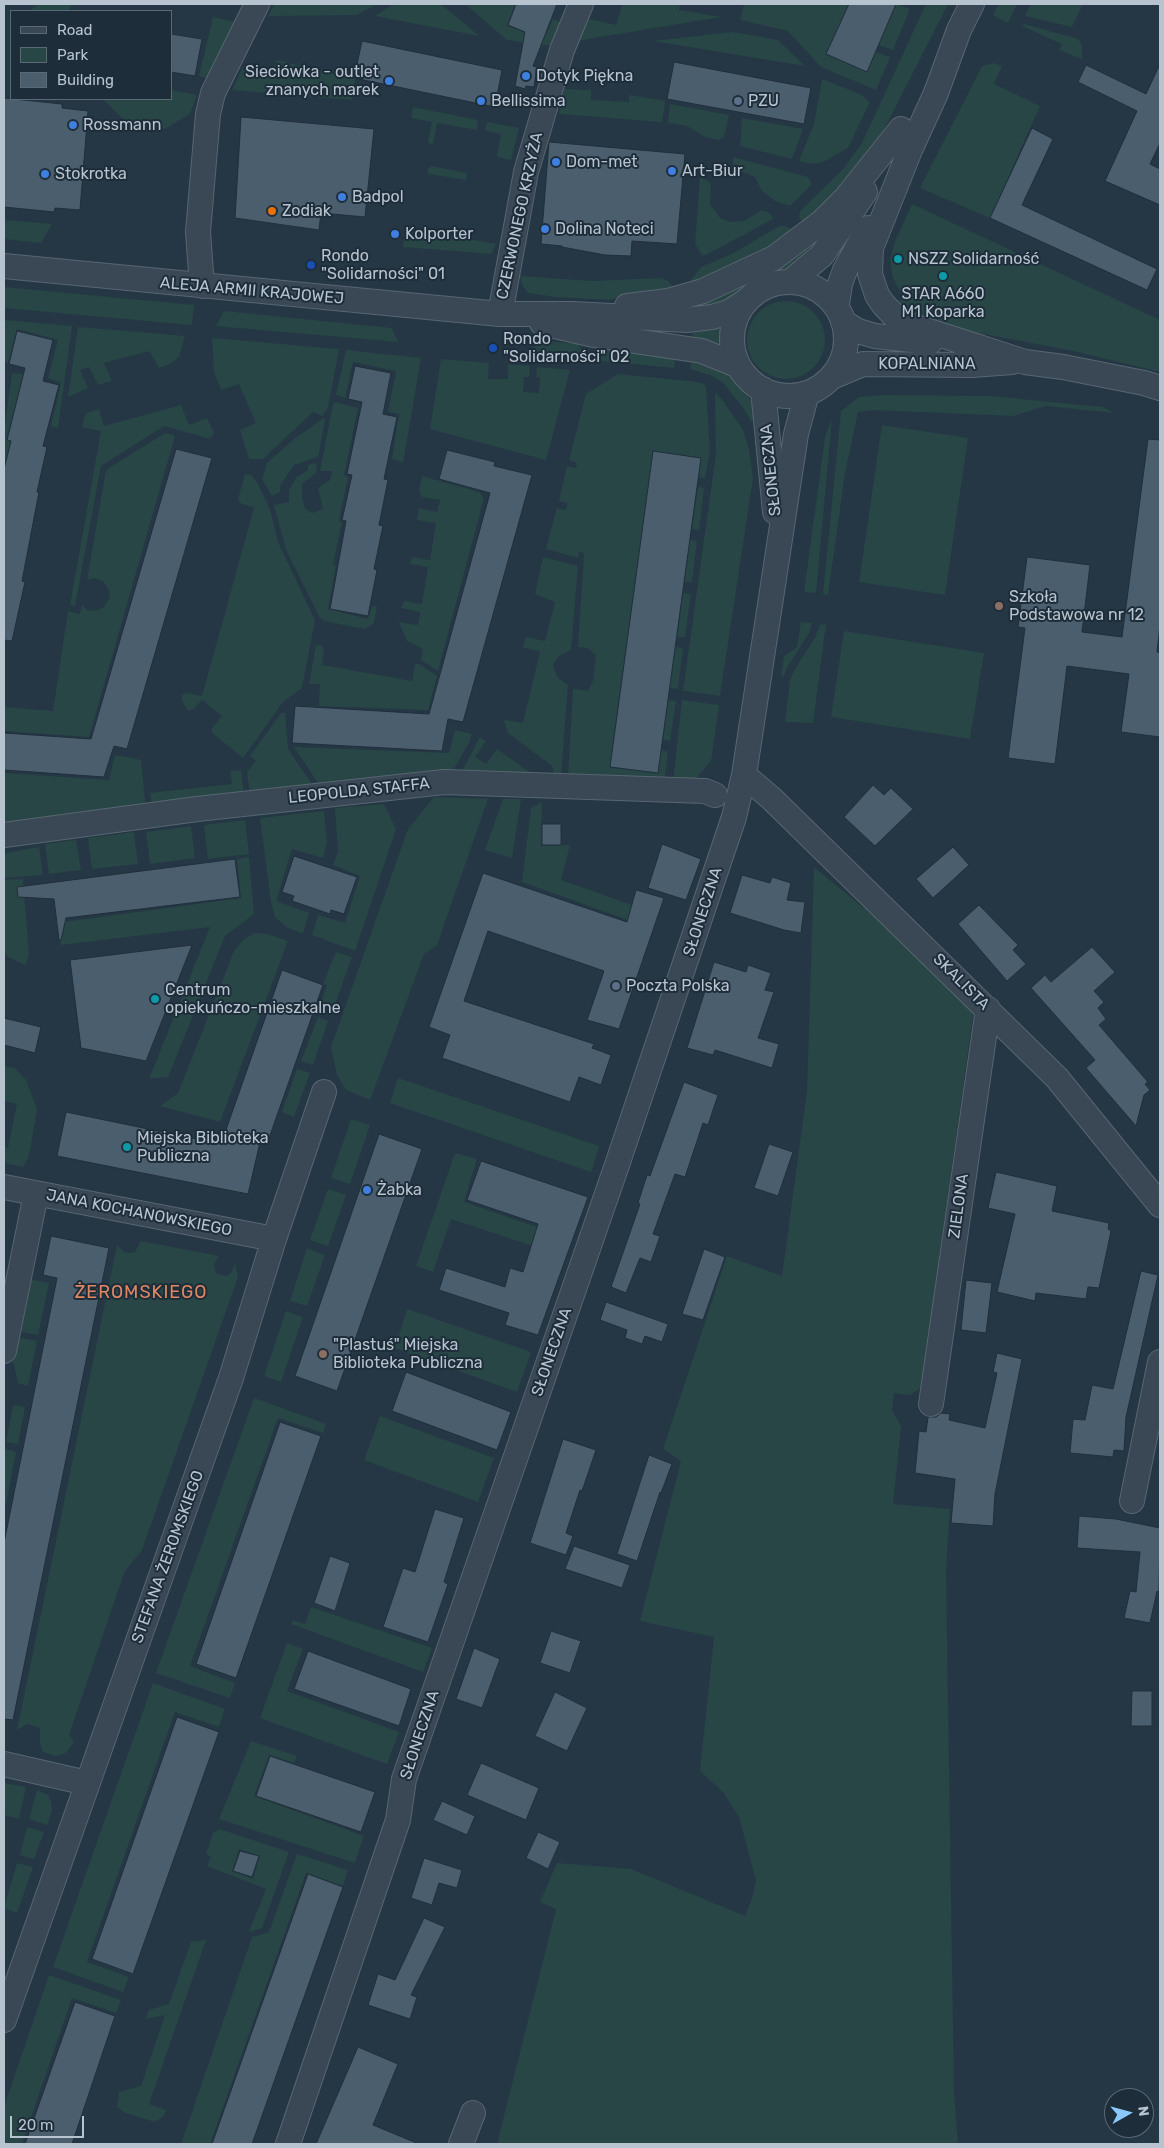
<!DOCTYPE html>
<meta charset="utf-8">
<style>
body{margin:0}
#map{position:relative;width:1164px;height:2148px;overflow:hidden;background:#253745;font-family:Rubik,sans-serif}
canvas{display:block}
.frame{position:absolute;inset:0;border:5px solid #b7c3ce;pointer-events:none}
.legend{position:absolute;left:10px;top:10px;width:162px;height:90px;box-sizing:border-box;background:#1e2d3a;border:1px solid #5b6975;margin:0;padding:6px 9px;list-style:none;font-size:15px;color:#b7c3ce}
.legend li{display:flex;align-items:center;gap:10px;height:25px}
.legend b{width:25px;border:1px solid #5b6975}
.north{position:absolute;left:1104px;top:2088px;width:50px;height:50px;box-sizing:border-box;background:#1e2d3a;border:1px solid #5b6975;border-radius:50%;rotate:83deg;font-size:14px;font-weight:700;line-height:20px;text-align:center;color:#b7c3ce}
.north::after{content:'';display:block;margin:auto;width:18px;height:22px;background:#8bc7ff;clip-path:polygon(50% 0,100% 100%,50% 72%,0 100%)}
.scale{position:absolute;left:10px;top:2116px;width:74px;height:22px;box-sizing:border-box;border:2px solid #b7c3ce;border-top:0;padding-left:6px;font-size:15px;line-height:18px;white-space:nowrap;color:#b7c3ce;-webkit-text-stroke:4px #1e2d3a;paint-order:stroke}
</style>
<div id="map">
<canvas width="1164" height="2148"></canvas>
<div class="frame"></div>
<ul class="legend">
<li><b style="height:6px;background:#394854"></b>Road</li>
<li><b style="height:14px;background:#274645"></b>Park</li>
<li><b style="height:14px;background:#4b5e6e"></b>Building</li>
</ul>
<div class="north">N</div>
<div class="scale">20 m</div>
</div>
<script>
const g = document.querySelector('canvas').getContext('2d');
g.lineJoin = 'round';
function paint(path, color) {
  g.fillStyle = color;
  g.fill(path, 'evenodd');
}
function shape(rows) {
  const path = new Path2D();
  for (const r of rows) {
    if (r.length === 3) {
      path.moveTo(r[0] + r[2], r[1]);
      path.arc(r[0], r[1], r[2], 0, 2 * Math.PI);
      continue;
    }
    path.moveTo(r[0], r[1]);
    for (let i = 2; i < r.length; i += 2) path.lineTo(r[i], r[i + 1]);
  }
  return path;
}
function trace(path, color, width, dash) {
  g.strokeStyle = color;
  g.lineWidth = width;
  g.lineCap = dash ? 'butt' : 'round';
  g.setLineDash(dash || []);
  g.stroke(path);
}
function label(font, color, halo, rows, align = 'center') {
  g.font = font + ' Rubik,sans-serif';
  g.lineWidth = 4;
  g.setLineDash([]);
  g.textBaseline = 'middle';
  g.strokeStyle = halo;
  g.fillStyle = color;
  for (const [text, x, y, turn = 0] of rows) {
    g.save();
    g.translate(x, y);
    g.rotate((+turn || 0) * Math.PI / 180);
    g.textAlign = isNaN(turn) ? turn : align;
    if (halo) g.strokeText(text, 0, 0);
    g.fillText(text, 0, 0);
    g.restore();
  }
}
const green = shape([
 [38,4,69,4,71,6,69,11,30,11],
 [275,4,376,4,357,15,268,16],
 [394,4,441,4,479,36,375,16],
 [465,4,515,4,507,26,544,39,553,19,561,22,552,46,507,40],
 [623,4,680,4,679,10,721,17,576,41,585,18,616,25],
 [744,4,849,4,826,54,867,72,876,52,890,57,876,90,821,67,788,31,740,20],
 [896,4,910,9,893,50,878,45],
 [926,4,948,4,886,126,869,156,805,225,799,217,800,211,843,169,862,143],
 [998,4,1017,4,1008,23,993,15],
 [1031,4,1083,4,1072,27,1025,16],
 [213,17,235,22,206,78,199,76],
 [1024,24,1078,39,1082,45,1082,59,1059,50,1062,44,1022,26],
 [732,32,778,40,805,66,653,41],
 [277,60,355,79,352,100,232,90,242,69,270,77],
 [994,63,1002,66,994,84,1040,106,990,218,920,188,982,66],
 [822,79,862,95,870,102,848,148,823,162,811,164,799,161,814,124],
 [564,89,591,90,591,100,629,102,629,95,665,101,662,122,559,114],
 [171,90,197,95,190,114,165,129,130,126,103,99,171,99],
 [670,104,729,115,724,137,719,140,705,137,687,126,668,123],
 [413,107,478,120,477,130,437,123,433,144,428,143,432,122,411,118],
 [742,118,803,129,792,159,740,146],
 [487,122,519,128,511,160,497,157,501,134,485,130],
 [733,157,808,177,812,184,790,206,775,201,762,191,755,177,733,168],
 [431,166,467,173,466,180,429,174,427,170],
 [700,177,711,183,710,204,720,218,731,222,744,221,762,210,770,213,773,219,706,255,702,255,695,244],
 [912,204,1160,320,1160,372,1073,351,920,322,894,306,903,298,893,278,890,260,894,244],
 [4,220,52,224,41,243,4,239],
 [779,226,786,226,793,230,774,245,724,271,688,284,701,267,734,253],
 [406,228,496,244,491,254,403,247],
 [806,248,813,257,784,277,766,279,745,291,737,299,696,311,695,303],
 [520,276,592,281,661,278,668,281,676,290,608,300,556,297,528,293,522,285],
 [4,287,194,305,192,325,4,308],
 [786,340,39],
 [224,311,392,328,398,342,216,326],
 [4,320,72,326,58,428,51,426,61,383,48,378,58,340,17,329,8,363,4,361],
 [78,327,185,336,179,357,170,364,159,368,149,351,104,363,112,381,98,385,89,367,80,370,88,388,68,397],
 [719,328,723,329,722,346,719,347,692,342,693,329],
 [212,338,339,349,328,408,322,416,313,412,263,459,249,459,240,430,256,423,239,384,221,390,214,372],
 [545,341,578,344,582,351,580,360,518,355],
 [603,346,676,355,674,368,593,360,597,350],
 [346,350,421,358,403,463,392,459,399,414,388,412,396,371,353,362,345,398,336,395],
 [691,357,734,376,750,399,759,422,751,421,742,406,724,384,713,376,690,369],
 [441,359,489,363,488,379,508,379,508,364,530,366,529,377,524,377,523,392,539,393,540,378,536,377,537,367,570,370,546,460,430,429],
 [12,373,23,374,7,439,11,441,4,469,4,431],
 [618,374,689,381,702,383,706,387,710,451,705,478,699,477,701,458,653,452,610,766,657,773,661,750,668,752,665,776,654,785,568,777,573,689,588,691,593,681,596,655,587,648,578,647,584,553,579,552,578,558,546,549,557,508,565,510,567,507,567,503,559,501,567,466,576,468,577,463,569,460,586,394],
 [715,392,723,401,743,430,749,449,753,478,720,696,683,691,716,454],
 [884,395,990,396,1103,407,1114,413,1046,406,1013,416,873,410,858,412,845,473,828,595,823,594,841,411,859,397],
 [335,402,358,408,344,475,348,477,339,521,342,522,333,565,336,566,328,609,368,619,372,606,377,606,374,623,365,629,324,621,320,618,286,550,274,505,289,502,289,490,297,477,308,470,308,465,314,463,317,465,316,473,302,484,302,497,305,508,312,513,323,509,318,488,330,480,332,471,320,471,333,404],
 [181,405,189,425,207,418,214,433,210,439,164,426,101,466,75,606,70,605,101,431,83,427,83,420,87,413,99,409,104,426],
 [324,418,325,420,318,457,294,465,280,486,280,492,272,496,262,479,267,463,294,439],
 [832,418,816,593,804,592,825,437],
 [882,425,968,438,945,595,859,582],
 [165,433,175,436,89,737,4,731,4,707,53,711,68,611,80,614,82,605,87,610,96,611,104,607,110,597,109,590,103,581,94,578,87,580,106,470],
 [245,474,251,475,257,482,270,509,278,542,315,620,302,688,283,702,243,758,212,733,212,728,222,716,202,700,192,710,188,711,182,701,182,695,187,693,202,696,254,508,240,503,238,499],
 [422,476,479,492,484,498,438,671,421,660,423,649,407,641,399,622,418,625,420,612,401,608,404,601,422,604,428,567,410,564,412,557,430,560,436,523,417,520,419,508,437,512,440,500,422,497,419,491],
 [698,487,704,488,699,530,692,529],
 [690,540,697,541,692,582,684,582],
 [543,557,578,566,571,650,559,656,553,665,557,677,568,685,561,778,555,777,552,766,508,733,504,720,523,723,540,652,523,647,526,637,545,641,555,602,535,594],
 [683,593,691,594,685,637,677,637],
 [801,622,812,623,809,633,787,668,783,677,781,677,784,656,797,647],
 [826,624,813,723,785,722,790,680,796,667,815,638,820,625],
 [844,631,984,653,970,739,831,717],
 [316,645,322,646,324,649,322,665,412,681,415,664,419,664,437,676,428,710,319,706,320,684,309,684],
 [675,647,683,648,678,689,669,688],
 [668,700,676,701,670,741,663,740],
 [682,700,719,705,711,761,692,783,673,782],
 [281,713,285,713,288,749,314,787,250,795,247,772,256,761,250,756],
 [455,730,472,734,469,743,451,774,320,786,294,747,449,753],
 [480,737,486,741,475,757,486,764,497,749,536,777,460,775],
 [115,755,141,760,146,809,4,829,4,773,109,780],
 [241,770,244,797,152,807,150,793,232,784,230,771],
 [434,797,488,799,437,945,424,954,370,1100,346,1090,337,1075,331,1047,408,829],
 [503,799,521,799,512,858,485,850],
 [542,802,541,846,570,845,561,880,652,912,647,927,522,882,531,808],
 [384,804,396,829,355,951,312,935,318,915,345,923,360,876,333,865,338,851,335,808],
 [324,811,327,843,323,858,292,849,276,901,309,913,303,934,286,927,275,917,271,902,260,818],
 [245,820,249,854,208,859,204,825],
 [191,826,195,858,150,864,146,832],
 [134,832,138,864,92,869,88,838],
 [76,840,81,870,49,874,45,844],
 [39,847,43,875,4,878,4,853],
 [249,857,254,914,225,936,168,1077,149,1079,210,927,61,945,56,923,241,898,237,859],
 [814,867,912,948,974,1008,921,1388,910,1395,894,1393,892,1410,901,1426,893,1504,950,1509,946,1571,954,2093,958,2144,497,2144,556,1909,540,1902,557,1863,631,1869,745,1916,752,1899,756,1880,739,1817,723,1792,700,1771,714,1637,640,1621,681,1461,663,1449,727,1256,782,1276,807,1091],
 [23,879,29,956,25,965,4,955,4,880],
 [255,933,267,934,288,941,220,1122,160,1106,178,1093,234,951,244,939],
 [336,952,352,957,332,1013,319,1008,327,985,323,984],
 [318,1017,328,1021,313,1065,301,1061],
 [4,1066,15,1068,26,1080,37,1109,29,1156,23,1167,4,1163,4,1147,8,1148,17,1104,4,1101],
 [297,1069,310,1073,294,1117,282,1112],
 [398,1078,599,1146,591,1172,390,1103],
 [351,1119,370,1125,350,1184,331,1178],
 [455,1153,477,1159,464,1202,569,1238,563,1256,451,1219,433,1272,416,1266],
 [328,1189,346,1195,328,1246,310,1240],
 [141,1241,219,1256,214,1264,216,1273,226,1276,231,1273,235,1263,238,1277,142,1550,124,1573,69,1735,74,1742,66,1753,56,1756,43,1752,40,1744,40,1728,28,1724,17,1730,117,1245,124,1252,130,1253,135,1252],
 [307,1248,325,1255,307,1306,290,1301],
 [28,1279,49,1283,38,1335,17,1331],
 [407,1309,531,1352,517,1392,395,1348],
 [286,1311,303,1317,281,1382,264,1376],
 [16,1337,37,1341,28,1386,18,1383,12,1357],
 [254,1398,326,1424,323,1433,278,1418,190,1666,235,1683,230,1698,156,1673],
 [13,1405,25,1407,18,1444,6,1442],
 [380,1416,494,1458,478,1502,364,1460],
 [5,1449,16,1452,6,1504,4,1503],
 [311,1607,432,1648,423,1672,291,1624,293,1620,305,1624],
 [287,1643,303,1649,287,1691,399,1732,387,1764,260,1718],
 [153,1683,225,1709,219,1727,175,1712,87,1962,129,1977,123,1992,53,1967],
 [251,1741,297,1756,294,1763,269,1755,254,1796,364,1836,355,1863,219,1819],
 [4,1783,26,1787,19,1819,4,1815],
 [37,1790,48,1795,51,1802,52,1811,47,1825,29,1819],
 [27,1827,44,1832,34,1859,20,1855],
 [220,1829,289,1852,262,1928,249,1932,266,1889,207,1866,211,1857,206,1854,213,1833],
 [239,1849,260,1856,253,1879,232,1871],
 [297,1854,348,1870,343,1886,306,1873,210,2144,181,2144,252,1937,269,1932],
 [17,1863,33,1867,17,1913,4,1908],
 [206,1940,149,2104,166,2110,164,2116,155,2122,125,2113,117,2107,119,2092,141,2086,165,2015,145,2019,149,2010,169,2004,191,1942],
 [49,1975,121,2000,116,2013,72,1998,22,2144,4,2144,4,2107]
]);
const building = shape([
 [516,4,557,4,533,66,537,67,534,87,526,86,525,89,515,86,525,32,508,25,516,4],
 [849,4,896,4,867,72,826,54,849,4],
 [171,34,202,39,195,76,171,72,171,34],
 [362,41,502,70,495,107,354,78,362,41],
 [674,62,811,88,804,124,667,99,674,62],
 [1160,64,1160,143,1150,164,1160,169,1160,205,1105,181,1137,111,1078,82,1086,65,1146,94,1160,64],
 [4,98,62,104,62,108,88,111,80,210,55,208,54,212,4,207,4,98],
 [241,117,374,129,365,217,321,213,319,230,235,218,241,117],
 [1032,128,1053,139,1022,205,1157,269,1147,290,990,218,1032,128],
 [549,142,685,154,677,244,632,241,631,256,605,255,562,247,562,246,541,244,549,142],
 [17,331,53,340,43,381,59,385,43,446,47,447,37,492,39,492,22,581,25,582,12,641,4,640,4,469,11,441,7,440,25,368,9,364,17,331],
 [355,366,391,373,383,414,397,417,384,479,388,480,379,525,383,526,374,569,377,570,368,616,330,609,346,521,342,520,352,475,347,474,362,402,348,399,355,366],
 [1148,439,1160,440,1160,625,1157,652,1160,653,1160,737,1121,732,1129,674,1067,666,1055,764,1008,758,1025,628,1018,627,1027,557,1090,565,1082,632,1122,637,1148,439],
 [176,449,212,458,127,749,114,746,104,777,4,770,4,733,91,739,176,449],
 [447,450,495,462,494,466,532,475,463,722,448,719,442,751,292,743,295,706,429,714,490,493,439,479,447,450],
 [653,451,701,458,658,773,610,767,653,451],
 [873,785,884,795,891,788,913,809,875,846,844,817,873,785],
 [542,824,561,824,561,845,542,845,542,824],
 [662,844,701,859,686,900,648,888,662,844],
 [953,847,969,865,933,898,916,879,953,847],
 [294,856,357,877,344,914,331,910,330,914,292,901,294,896,282,892,294,856],
 [235,859,240,897,66,918,61,940,59,940,54,899,18,897,17,887,235,859],
 [483,873,627,922,636,890,664,898,619,1029,587,1020,604,971,488,931,464,1001,594,1044,592,1048,611,1055,601,1085,579,1077,570,1102,442,1058,450,1035,429,1027,483,873],
 [742,875,770,883,772,877,791,883,787,900,805,902,801,933,784,930,730,913,742,875],
 [979,905,1018,945,1013,950,1026,964,1007,981,958,924,979,905],
 [192,945,146,1061,81,1048,70,960,192,945],
 [1092,947,1115,972,1094,991,1104,1002,1098,1008,1106,1019,1099,1025,1148,1082,1145,1084,1150,1090,1144,1095,1136,1126,1086,1068,1095,1060,1031,988,1045,975,1051,982,1092,947],
 [714,962,746,972,748,965,771,973,765,990,774,992,758,1038,779,1044,772,1068,715,1050,713,1055,687,1048,714,962],
 [282,970,323,985,268,1141,261,1138,248,1194,57,1156,66,1112,221,1144,282,970],
 [4,1018,41,1027,35,1053,4,1045,4,1018],
 [684,1082,718,1095,708,1125,703,1123,685,1177,675,1174,653,1234,660,1236,651,1262,640,1258,626,1293,611,1287,640,1204,638,1203,647,1175,650,1176,684,1082],
 [379,1134,422,1149,337,1391,295,1376,379,1134],
 [769,1144,793,1152,778,1196,754,1188,769,1144],
 [481,1161,588,1197,538,1335,505,1325,509,1313,439,1290,446,1268,505,1287,510,1268,523,1272,538,1224,467,1200,481,1161],
 [996,1172,1057,1186,1052,1211,1109,1223,1108,1229,1111,1231,1099,1288,1088,1287,1086,1299,1036,1293,1035,1301,997,1292,1015,1214,988,1208,996,1172],
 [51,1236,109,1248,13,1720,4,1719,4,1543,57,1278,43,1275,51,1236],
 [704,1249,725,1257,703,1320,682,1314,704,1249],
 [1141,1271,1158,1275,1126,1417,1124,1451,1114,1450,1113,1457,1070,1453,1073,1419,1085,1420,1092,1385,1113,1389,1141,1271],
 [966,1280,992,1283,986,1333,961,1330,966,1280],
 [606,1302,668,1324,662,1342,645,1336,642,1344,625,1338,627,1330,600,1320,606,1302],
 [997,1353,1022,1359,995,1494,993,1526,951,1523,955,1479,915,1473,919,1431,926,1432,928,1417,936,1417,941,1413,950,1414,949,1420,985,1428,997,1373,993,1372,997,1353],
 [406,1372,511,1412,497,1450,392,1411,406,1372],
 [280,1422,321,1436,236,1678,196,1664,280,1422],
 [563,1439,596,1450,582,1491,580,1490,566,1533,573,1536,566,1555,530,1543,563,1439],
 [649,1455,672,1464,661,1493,660,1492,637,1561,617,1554,649,1455],
 [435,1509,464,1518,444,1582,448,1584,428,1642,383,1627,403,1568,415,1572,435,1509],
 [1079,1516,1116,1519,1160,1528,1159,1592,1157,1591,1150,1623,1124,1618,1130,1591,1136,1592,1140,1552,1077,1548,1079,1516],
 [574,1546,630,1565,622,1588,565,1569,574,1546],
 [330,1556,350,1563,335,1611,314,1603,330,1556],
 [551,1631,581,1641,570,1673,540,1663,551,1631],
 [474,1648,500,1659,482,1708,456,1699,474,1648],
 [308,1651,411,1689,399,1726,294,1689,308,1651],
 [1132,1691,1152,1691,1152,1726,1131,1726,1132,1691],
 [555,1692,587,1708,567,1751,535,1736,555,1692],
 [177,1717,219,1732,133,1974,92,1959,177,1717],
 [270,1756,375,1792,361,1832,256,1796,270,1756],
 [481,1763,539,1788,526,1820,467,1795,481,1763],
 [442,1801,475,1816,467,1835,433,1820,442,1801],
 [538,1832,560,1842,548,1869,526,1858,538,1832],
 [240,1851,259,1856,252,1877,233,1871,240,1851],
 [424,1858,462,1870,457,1888,439,1883,432,1905,411,1898,424,1858],
 [308,1874,343,1887,252,2144,212,2144,308,1874],
 [424,1918,445,1927,411,1995,417,1997,410,2019,368,2005,378,1974,395,1980,424,1918],
 [75,2002,115,2016,72,2144,25,2144,75,2002],
 [358,2047,398,2064,373,2125,419,2144,316,2144,358,2047]
]);
const minor = shape([
 [972,4,959,30,936,93,910,150,871,248,870,274,877,295,883,304,900,322,979,347],
 [4,266,500,314,573,314,687,320,712,317,729,312,746,301],
 [791,281,822,255,865,192],
 [789,339,57],
 [202,286,198,232,208,114,213,93,257,4],
 [837,304,840,284,845,270,868,228],
 [627,306,668,301,703,291,774,258,823,221,845,199,901,129],
 [500,314,526,172,562,50,581,4],
 [843,322,858,331,875,336,930,342],
 [542,323,594,335,702,351,739,366],
 [964,345,979,347,1025,362,1063,367,1144,383,1160,388],
 [832,377,863,364,972,365,1012,362],
 [763,389,775,512],
 [744,775,772,799,1057,1078,1160,1205],
 [4,835,197,809,444,782,705,791,715,795],
 [4,1187,274,1239],
 [4,1351,36,1194],
 [931,1404,988,1009],
 [1132,1501,1160,1362],
 [4,1764,87,1783],
 [4,2020,231,1378,274,1239,324,1092],
 [288,2144,398,1820,404,1779,617,1165,734,817,744,775,796,434,807,393],
 [461,2144,473,2113]
]);
const markers = [
 [526,76,5,"#3f7fe0"],
 [389,81,5,"#3f7fe0"],
 [481,101,5,"#3f7fe0"],
 [738,101,5,"#5c6f8a"],
 [73,125,5,"#3f7fe0"],
 [556,162,5,"#3f7fe0"],
 [672,171,5,"#3f7fe0"],
 [45,174,5,"#3f7fe0"],
 [342,197,5,"#3f7fe0"],
 [272,211,5,"#e8710a"],
 [545,229,5,"#3f7fe0"],
 [395,234,5,"#3f7fe0"],
 [898,259,5,"#0f9aa8"],
 [311,265,5,"#1a4fb4"],
 [943,276,5,"#0f9aa8"],
 [493,348,5,"#1a4fb4"],
 [999,606,5,"#8d6e63"],
 [616,986,5,"#5c6f8a"],
 [155,999,5,"#0f9aa8"],
 [127,1147,5,"#0f9aa8"],
 [367,1190,5,"#3f7fe0"],
 [323,1354,5,"#8d6e63"]
];
const poiNames = [
 ["Sieciówka - outlet",379,72,"right"],
 ["znanych marek",379,90,"right"],
 ["Dotyk Piękna",536,76],
 ["Bellissima",491,101],
 ["PZU",748,101],
 ["Rossmann",83,125],
 ["Dom-met",566,162],
 ["Art-Biur",682,171],
 ["Stokrotka",55,174],
 ["Badpol",352,197],
 ["Zodiak",282,211],
 ["Dolina Noteci",555,229],
 ["Kolporter",405,234],
 ["Rondo",321,256],
 ["\"Solidarności\" 01",321,274],
 ["NSZZ Solidarność",908,259],
 ["STAR A660",943,294,"center"],
 ["M1 Koparka",943,312,"center"],
 ["Rondo",503,339],
 ["\"Solidarności\" 02",503,357],
 ["Szkoła",1009,597],
 ["Podstawowa nr 12",1009,615],
 ["Poczta Polska",626,986],
 ["Centrum",165,990],
 ["opiekuńczo-mieszkalne",165,1008],
 ["Miejska Biblioteka",137,1138],
 ["Publiczna",137,1156],
 ["Żabka",377,1190],
 ["\"Plastuś\" Miejska",333,1345],
 ["Biblioteka Publiczna",333,1363]
];
const streetNames = [
 ["CZERWONEGO KRZYŻA",520,216,-78],
 ["ALEJA ARMII KRAJOWEJ",252,291,5],
 ["KOPALNIANA",927,364],
 ["SŁONECZNA",771,470,-96],
 ["LEOPOLDA STAFFA",359,791,-6],
 ["SŁONECZNA",703,912,-72],
 ["SKALISTA",961,982,45],
 ["ZIELONA",959,1206,-82],
 ["JANA KOCHANOWSKIEGO",139,1213,11],
 ["SŁONECZNA",552,1352,-71],
 ["STEFANA ŻEROMSKIEGO",168,1557,-70],
 ["SŁONECZNA",420,1735,-72]
];
const neighbourhoodNames = [
 ["ŻEROMSKIEGO",141,1293]
];
paint(green, '#274645');
paint(building, '#4b5e6e');
trace(building, '#202f3b', 1);
trace(minor, '#586671', 26);
trace(minor, '#394854', 24);
for (const [x, y, r, color] of markers) {
  const dot = new Path2D();
  dot.arc(x, y, r, 0, 2 * Math.PI);
  g.fillStyle = color;
  g.fill(dot);
  trace(dot, '#1e2d3a', 2);
}
label('16px', '#b7c3ce', '#1e2d3a', poiNames, 'left');
label('16px', '#b7c3ce', '#1e2d3a', streetNames);
g.letterSpacing = '1px';
label('18px', '#df8761', '#1e2d3a', neighbourhoodNames);
g.letterSpacing = '0px';
</script>
